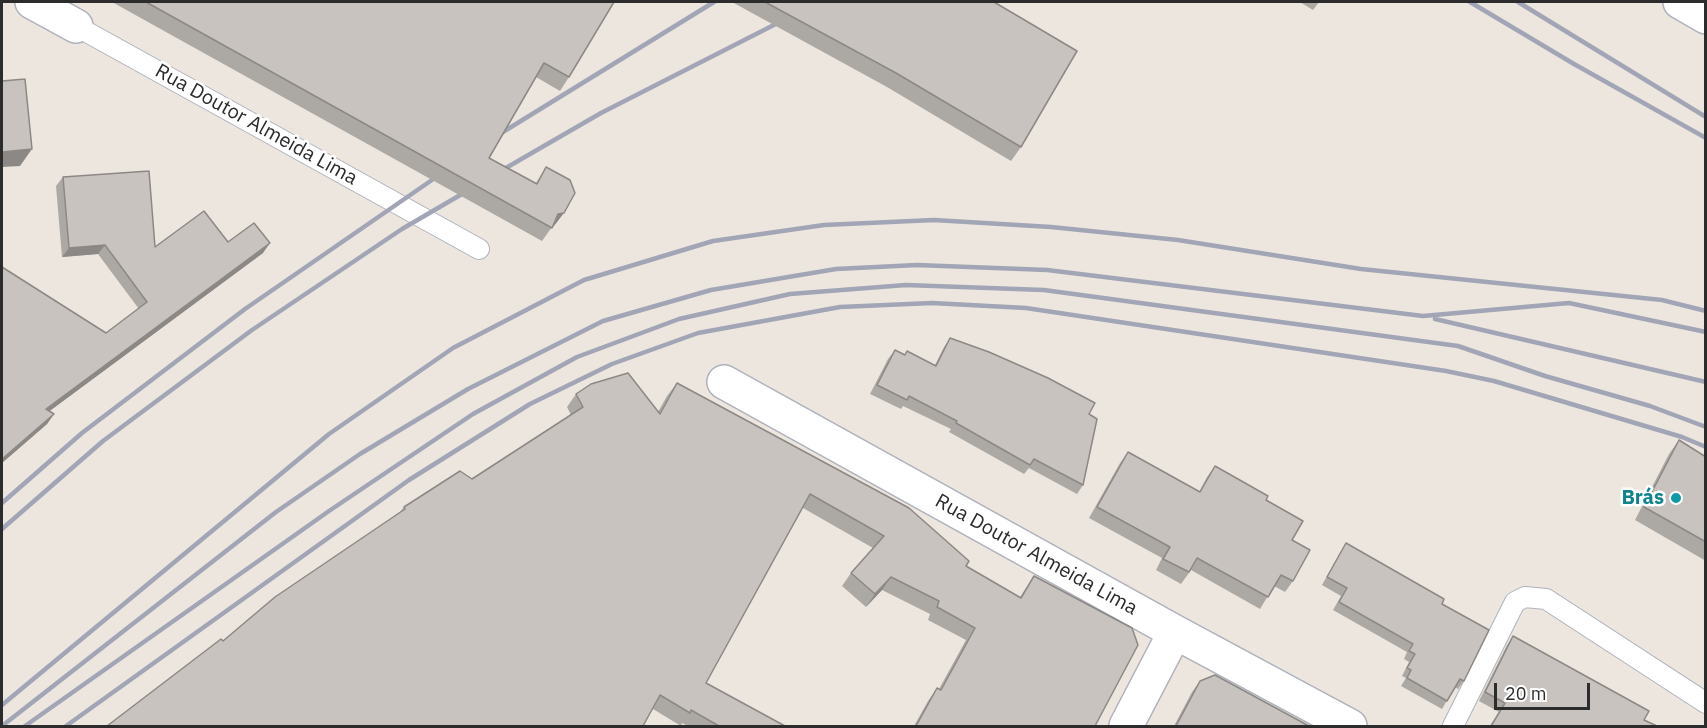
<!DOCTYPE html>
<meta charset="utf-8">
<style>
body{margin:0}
#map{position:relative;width:1707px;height:728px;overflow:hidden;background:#ede6df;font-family:"IBM Plex Sans",sans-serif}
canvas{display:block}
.frame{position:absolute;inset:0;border:3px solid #2c2c2c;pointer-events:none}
.scale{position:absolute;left:1494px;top:683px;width:96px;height:27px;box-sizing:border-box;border:3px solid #2c2c2c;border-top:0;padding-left:8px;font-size:18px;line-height:21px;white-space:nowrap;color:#2c2c2c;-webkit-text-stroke:4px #fff;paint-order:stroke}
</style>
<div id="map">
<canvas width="1707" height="728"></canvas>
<div class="frame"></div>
<div class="scale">20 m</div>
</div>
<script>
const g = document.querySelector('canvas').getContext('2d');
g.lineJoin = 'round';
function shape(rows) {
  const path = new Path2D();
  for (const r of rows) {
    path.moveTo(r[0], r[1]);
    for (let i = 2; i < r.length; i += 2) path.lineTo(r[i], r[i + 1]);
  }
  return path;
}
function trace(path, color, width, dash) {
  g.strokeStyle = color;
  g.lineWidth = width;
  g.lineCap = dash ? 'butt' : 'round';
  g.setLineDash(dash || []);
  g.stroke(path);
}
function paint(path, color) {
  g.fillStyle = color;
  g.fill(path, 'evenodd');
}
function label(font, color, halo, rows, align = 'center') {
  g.font = font + ' "IBM Plex Sans",sans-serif';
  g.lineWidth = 5;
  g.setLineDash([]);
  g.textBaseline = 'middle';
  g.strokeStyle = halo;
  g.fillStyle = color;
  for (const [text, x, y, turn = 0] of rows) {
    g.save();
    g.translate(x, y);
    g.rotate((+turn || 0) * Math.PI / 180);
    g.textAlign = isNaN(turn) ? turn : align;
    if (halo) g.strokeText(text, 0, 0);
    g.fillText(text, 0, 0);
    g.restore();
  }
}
const service = shape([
 [76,26,479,249],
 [1453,726,1515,602,1525,597,1546,599,1706,703]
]);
const minor = shape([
 [32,2,76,26],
 [724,382,1175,632,1350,726],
 [1126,726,1175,632]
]);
const tertiary = shape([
 [1680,2,1706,17]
]);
const rail = shape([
 [1470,2,1574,64,1706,138],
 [1518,2,1706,117],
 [490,140,714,2],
 [492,176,601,113,819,2],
 [1435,319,1706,382],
 [2,503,82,433,245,309,445,171],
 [2,529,103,441,252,330,402,229,474,187],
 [2,705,329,434,453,348,584,280,713,241,824,225,934,220,1051,227,1178,240,1361,269,1662,300,1706,311],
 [2,726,276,512,360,454,468,389,603,321,711,290,836,269,917,265,1047,270,1423,316,1569,303,1706,332],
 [25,726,329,511,473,414,577,357,679,319,790,294,906,285,1044,290,1458,346,1545,376,1650,406,1706,427],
 [66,726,409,480,530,404,612,364,698,333,840,307,932,303,1026,308,1446,371,1494,381,1682,437,1706,447]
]);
const wall = shape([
 [112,2,614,2,569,77,560,91,536,77,489,158,536,183,546,167,554,226,552,227,542,241],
 [732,2,994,2,1021,147,1011,161,887,87],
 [1300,2,1319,2,1313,10],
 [63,177,155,247,228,242,263,253,49,411,54,414,47,424,2,463,106,333,139,309,98,254,62,257,56,186],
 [950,338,1089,414,1083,485,1077,494,1029,468,1024,474,949,432,951,429,903,406,901,409,870,394,888,359,895,350,905,355,935,365,944,347],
 [677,383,966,566,1020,597,1034,576,1095,726,914,726,928,701,937,688,939,689,966,640,928,620,930,614,882,590,866,607,842,586,851,573,873,548,803,508,706,683,785,726,688,726,682,723,681,726,653,709,223,641,400,512,404,507,472,479,571,415,567,407,576,394,658,412,667,396],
 [1679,440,1706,457,1706,561,1635,520,1669,454],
 [1128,452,1199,492,1207,477,1215,466,1266,500,1292,540,1293,581,1285,592,1274,586,1260,609,1191,570,1181,584,1156,570,1162,558,1089,518,1120,463],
 [1346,543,1442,604,1464,681,1458,689,1455,687,1442,709,1401,686,1406,678,1402,676,1409,662,1404,659,1407,652,1333,610,1341,596,1322,585,1341,551],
 [1513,636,1644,720,1657,726,1490,726,1499,712,1479,701,1507,645],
 [1200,681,1309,726,1174,726,1192,692]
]);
const shadedWall = shape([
 [32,149,20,166,2,167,2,152],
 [564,213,554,226,550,227,558,214],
 [270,243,263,253,39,419,46,409],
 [105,245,98,254,62,257,69,248],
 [54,414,47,424,2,463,2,459],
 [891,577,882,590,866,607,875,594]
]);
const building = shape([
 [146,2,614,2,569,77,544,63,489,158,537,184,546,167,570,180,575,193,564,213,558,214,552,228,146,2],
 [765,2,994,2,1077,51,1021,147,896,73,765,2],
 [25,79,32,149,2,152,2,81,25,79],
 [149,171,155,247,204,211,228,242,254,223,270,243,46,409,54,414,2,459,2,267,106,333,147,302,105,245,69,248,63,177,149,171],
 [950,338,989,352,1048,378,1095,403,1089,414,1097,419,1083,485,1034,459,1030,465,956,423,957,421,909,396,907,400,877,385,895,350,905,355,907,351,936,366,950,338],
 [628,373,660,414,677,383,909,508,969,561,966,566,1021,598,1034,576,1132,628,1138,645,1095,726,916,726,937,688,941,690,975,628,937,607,939,601,891,577,875,594,851,573,884,536,810,494,706,683,785,726,719,726,691,710,690,713,660,695,643,726,107,726,221,639,223,641,275,597,405,509,404,507,460,471,472,479,583,407,576,394,591,384,628,373],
 [1679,440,1706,457,1706,542,1644,507,1679,440],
 [1128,452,1200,492,1215,466,1268,496,1266,500,1303,521,1292,540,1310,550,1293,581,1281,575,1268,597,1197,558,1189,572,1163,559,1170,547,1097,507,1128,452],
 [1346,543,1444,599,1442,604,1489,630,1464,681,1460,679,1447,701,1407,678,1411,670,1407,668,1415,654,1409,651,1413,644,1339,602,1347,588,1327,577,1346,543],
 [1513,636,1649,711,1644,720,1657,726,1491,726,1505,703,1485,692,1513,636],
 [1215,675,1309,726,1176,726,1200,681,1215,675]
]);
const markers = [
 [1676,498,6,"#0f9aa8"]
];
const streetNames = [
 ["Rua Doutor Almeida Lima",256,125,29],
 ["Rua Doutor Almeida Lima",1036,555,29]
];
const cultureNames = [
 ["Brás",1664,498]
];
trace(service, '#afb2bc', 22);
trace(minor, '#afb2bc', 36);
trace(tertiary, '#afb2bc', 36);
trace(service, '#fff', 20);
trace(minor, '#fff', 33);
trace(tertiary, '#fff', 33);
trace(rail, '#a1a5b5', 4.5);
paint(wall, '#aca8a3');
paint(shadedWall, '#8c8885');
paint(building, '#c8c3be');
trace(building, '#8c8885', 1.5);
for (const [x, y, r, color] of markers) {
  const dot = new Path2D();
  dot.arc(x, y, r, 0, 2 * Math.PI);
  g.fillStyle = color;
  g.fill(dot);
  trace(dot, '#fff', 2);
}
label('20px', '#2c2c2c', '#fff', streetNames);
label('bold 20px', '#0d838f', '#fff', cultureNames, 'right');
</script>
